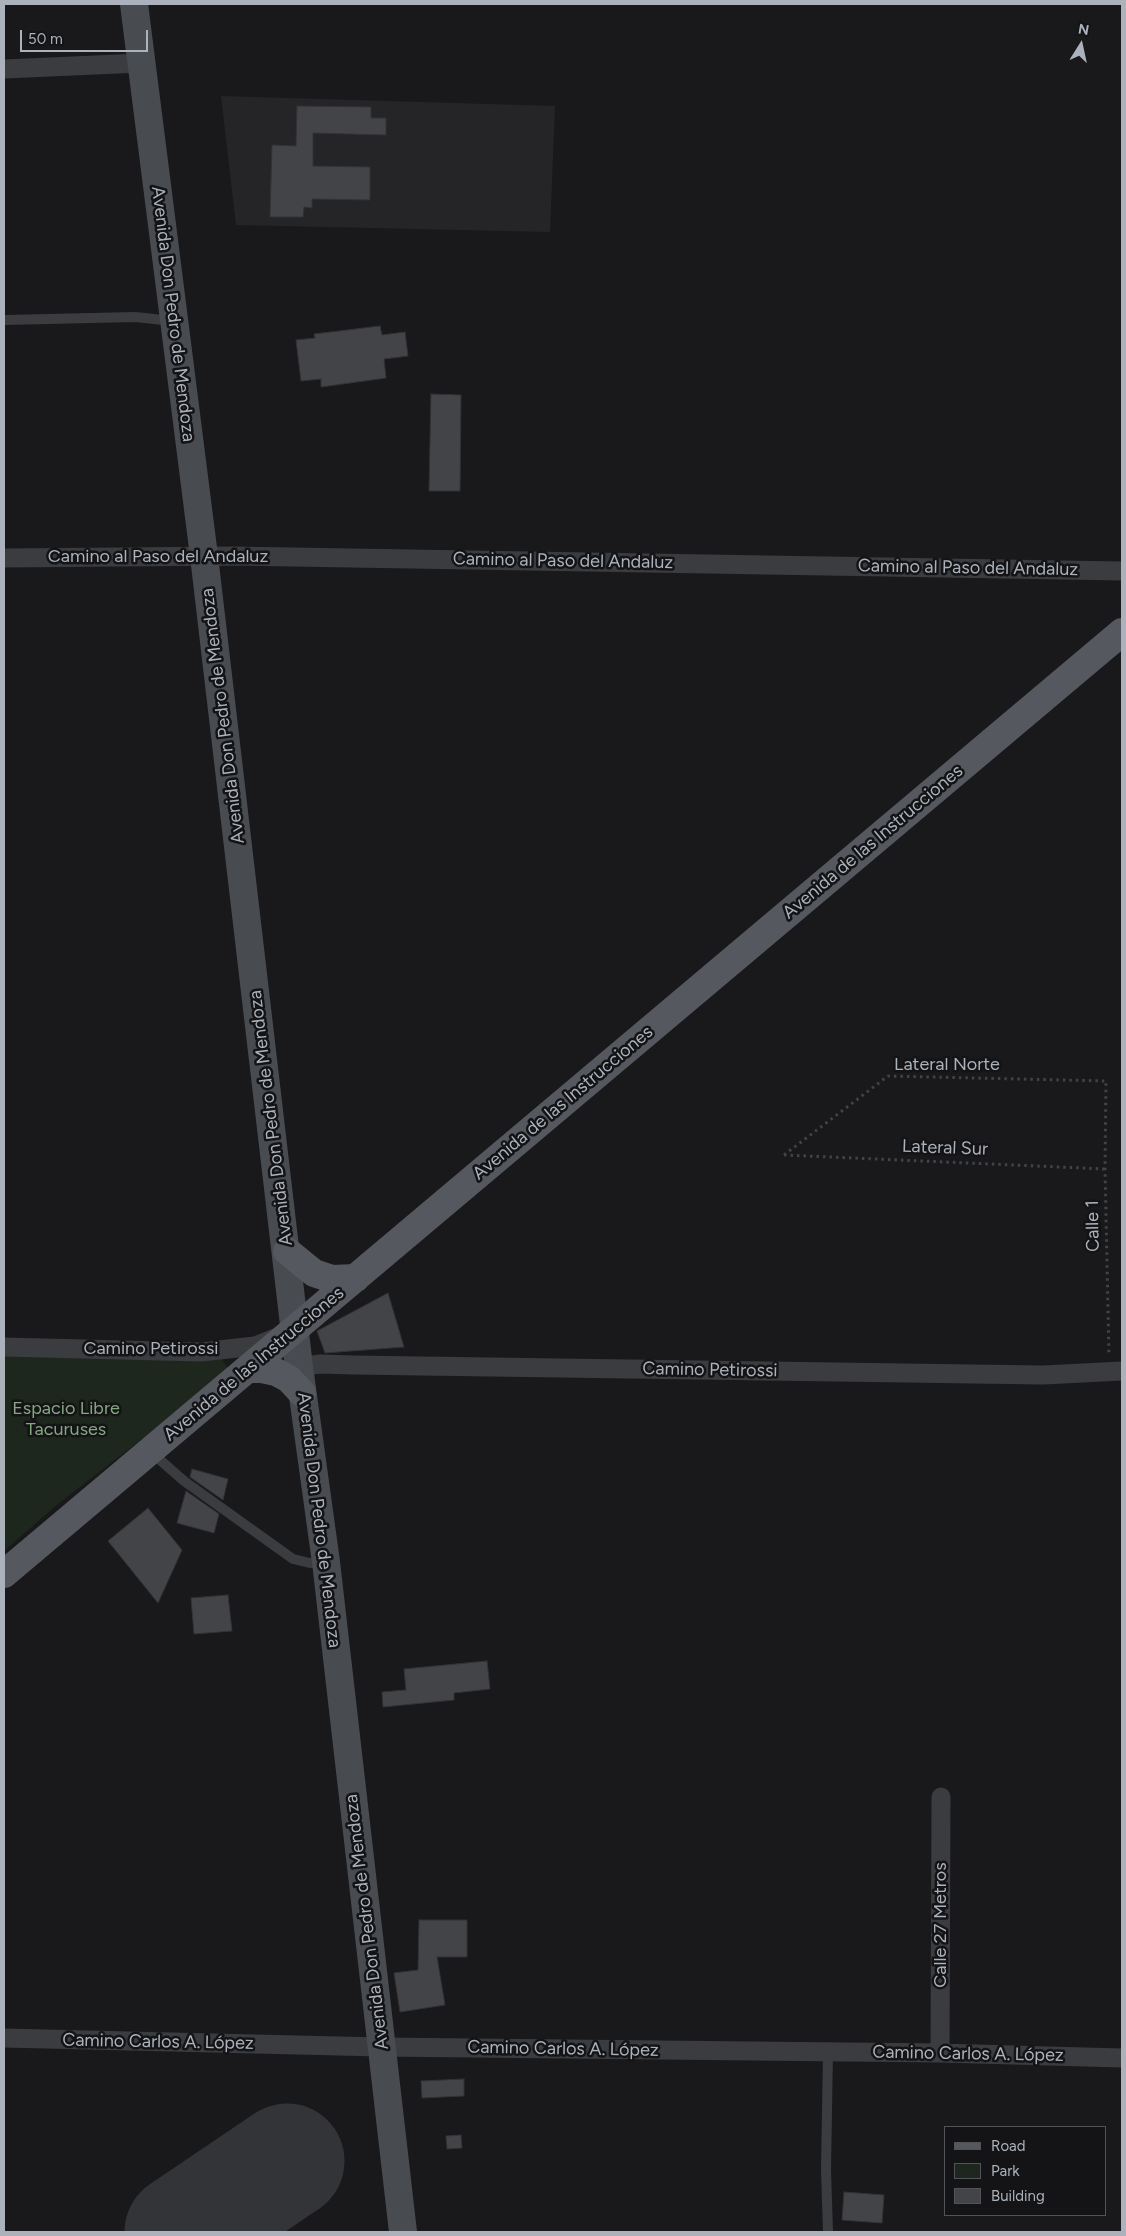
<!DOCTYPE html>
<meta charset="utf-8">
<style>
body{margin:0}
#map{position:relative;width:1126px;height:2236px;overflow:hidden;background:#19191b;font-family:Figtree,sans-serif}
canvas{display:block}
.frame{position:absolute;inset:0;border:5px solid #abb2bb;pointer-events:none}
.legend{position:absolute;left:944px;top:2126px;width:162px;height:90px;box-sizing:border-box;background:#141416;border:1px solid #505358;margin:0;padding:6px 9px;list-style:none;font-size:15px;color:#abb2bb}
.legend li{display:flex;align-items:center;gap:10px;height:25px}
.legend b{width:25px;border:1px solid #505358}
.north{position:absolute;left:1056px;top:20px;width:50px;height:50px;-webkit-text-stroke:4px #141416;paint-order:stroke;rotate:10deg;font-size:14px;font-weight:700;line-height:20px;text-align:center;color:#abb2bb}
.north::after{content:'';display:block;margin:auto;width:18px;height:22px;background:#abb2bb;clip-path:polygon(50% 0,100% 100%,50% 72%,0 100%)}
.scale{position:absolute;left:20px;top:30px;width:128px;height:22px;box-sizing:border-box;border:2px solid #abb2bb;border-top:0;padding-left:6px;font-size:15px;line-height:18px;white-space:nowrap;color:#abb2bb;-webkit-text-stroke:4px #141416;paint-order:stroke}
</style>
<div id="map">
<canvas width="1126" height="2236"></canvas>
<div class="frame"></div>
<ul class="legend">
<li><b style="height:6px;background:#55595f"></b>Road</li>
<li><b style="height:14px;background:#1e271e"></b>Park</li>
<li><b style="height:14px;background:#434448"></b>Building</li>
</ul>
<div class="north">N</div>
<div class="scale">50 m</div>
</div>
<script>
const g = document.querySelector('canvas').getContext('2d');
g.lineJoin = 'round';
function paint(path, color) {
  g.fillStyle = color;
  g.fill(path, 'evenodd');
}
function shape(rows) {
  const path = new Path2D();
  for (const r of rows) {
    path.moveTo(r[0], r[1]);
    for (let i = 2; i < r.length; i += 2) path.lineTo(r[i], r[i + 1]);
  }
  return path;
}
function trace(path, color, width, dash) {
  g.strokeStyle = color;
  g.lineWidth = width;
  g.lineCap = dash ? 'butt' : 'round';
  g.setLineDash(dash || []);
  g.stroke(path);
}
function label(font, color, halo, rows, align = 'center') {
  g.font = font + ' Figtree,sans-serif';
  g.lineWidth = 5;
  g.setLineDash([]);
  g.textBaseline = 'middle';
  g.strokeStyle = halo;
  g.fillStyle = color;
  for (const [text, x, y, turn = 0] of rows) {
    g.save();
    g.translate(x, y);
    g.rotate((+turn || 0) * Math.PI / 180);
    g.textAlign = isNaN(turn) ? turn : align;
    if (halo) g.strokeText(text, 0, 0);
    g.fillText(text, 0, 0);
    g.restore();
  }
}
const built = shape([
 [221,96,555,106,550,232,236,225]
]);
const green = shape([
 [4,1355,222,1359,227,1367,224,1376,59,1503,4,1551]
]);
const runway = shape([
 [182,2232,287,2161]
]);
const building = shape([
 [297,106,371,107,371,118,386,118,386,135,313,133,313,166,370,167,370,200,312,199,312,208,304,207,303,217,270,217,272,145,296,146,297,106],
 [380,326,382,335,405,332,408,356,384,359,386,378,321,387,321,379,301,381,296,340,315,338,314,334,380,326],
 [431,394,461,395,460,491,429,491,431,394],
 [388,1293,404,1347,325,1353,317,1331,388,1293],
 [192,1469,228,1479,223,1500,190,1477,192,1469],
 [186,1491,219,1514,214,1533,177,1523,186,1491],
 [148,1508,182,1550,158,1603,108,1541,148,1508],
 [228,1595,232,1631,194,1634,191,1598,228,1595],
 [487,1661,490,1689,454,1693,454,1700,383,1707,382,1692,406,1690,404,1669,487,1661],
 [419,1920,467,1920,467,1957,437,1957,445,2005,400,2012,394,1973,418,1970,419,1920],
 [464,2079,464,2096,422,2098,421,2081,464,2079],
 [461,2135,462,2148,447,2149,446,2136,461,2135],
 [844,2192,884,2195,882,2223,842,2220,844,2192]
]);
const path = shape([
 [784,1155,888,1076,1106,1081,1105,1169,1109,1356],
 [784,1155,1105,1169]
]);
const lane = shape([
 [4,320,135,317,173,321],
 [151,1452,184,1481,293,1559,310,1563,325,1562],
 [828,2232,826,2170,828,2052]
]);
const street = shape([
 [4,69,141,63],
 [4,558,233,556,1122,571],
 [4,1347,201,1352,255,1346,275,1338],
 [299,1367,320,1364,353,1365,1043,1375,1122,1371],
 [4,2038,381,2047,940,2053,1122,2058],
 [940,2053,941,1797]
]);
const secondary = shape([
 [134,4,204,556,299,1367,326,1562,403,2232]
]);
const primary = shape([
 [287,1251,314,1273,332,1279,356,1278],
 [249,1369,262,1369,276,1372,289,1379,302,1393],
 [4,1574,1122,632]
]);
const streetNames = [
 ["Avenida Don Pedro de Mendoza",173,314,83],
 ["Camino al Paso del Andaluz",158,557],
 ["Camino al Paso del Andaluz",563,561,1],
 ["Camino al Paso del Andaluz",968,568,1],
 ["Avenida Don Pedro de Mendoza",223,716,-97],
 ["Avenida de las Instrucciones",873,842,-40],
 ["Lateral Norte",947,1065],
 ["Avenida de las Instrucciones",563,1103,-40],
 ["Avenida Don Pedro de Mendoza",271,1118,-97],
 ["Lateral Sur",945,1148,2],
 ["Calle 1",1093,1226,-91],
 ["Camino Petirossi",151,1349],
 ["Avenida de las Instrucciones",254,1364,-40],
 ["Camino Petirossi",710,1370,1],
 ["Avenida Don Pedro de Mendoza",319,1520,83],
 ["Avenida Don Pedro de Mendoza",367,1922,-97],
 ["Calle 27 Metros",941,1925,-90],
 ["Camino Carlos A. López",158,2042,1],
 ["Camino Carlos A. López",563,2049,1],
 ["Camino Carlos A. López",968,2054,1]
];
const parkNames = [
 ["Espacio Libre",66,1409],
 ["Tacuruses",66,1430]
];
paint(built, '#252528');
paint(green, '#1e271e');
trace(runway, '#333438', 115);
paint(building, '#434448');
trace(building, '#333337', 1);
trace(path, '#404347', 3, [2.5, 4]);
trace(lane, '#3a3c40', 10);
trace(street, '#3a3c40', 19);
trace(secondary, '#484b50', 28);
trace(primary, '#55595f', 28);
label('18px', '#abb2bb', '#141416', streetNames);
label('18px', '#84a781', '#141416', parkNames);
</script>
